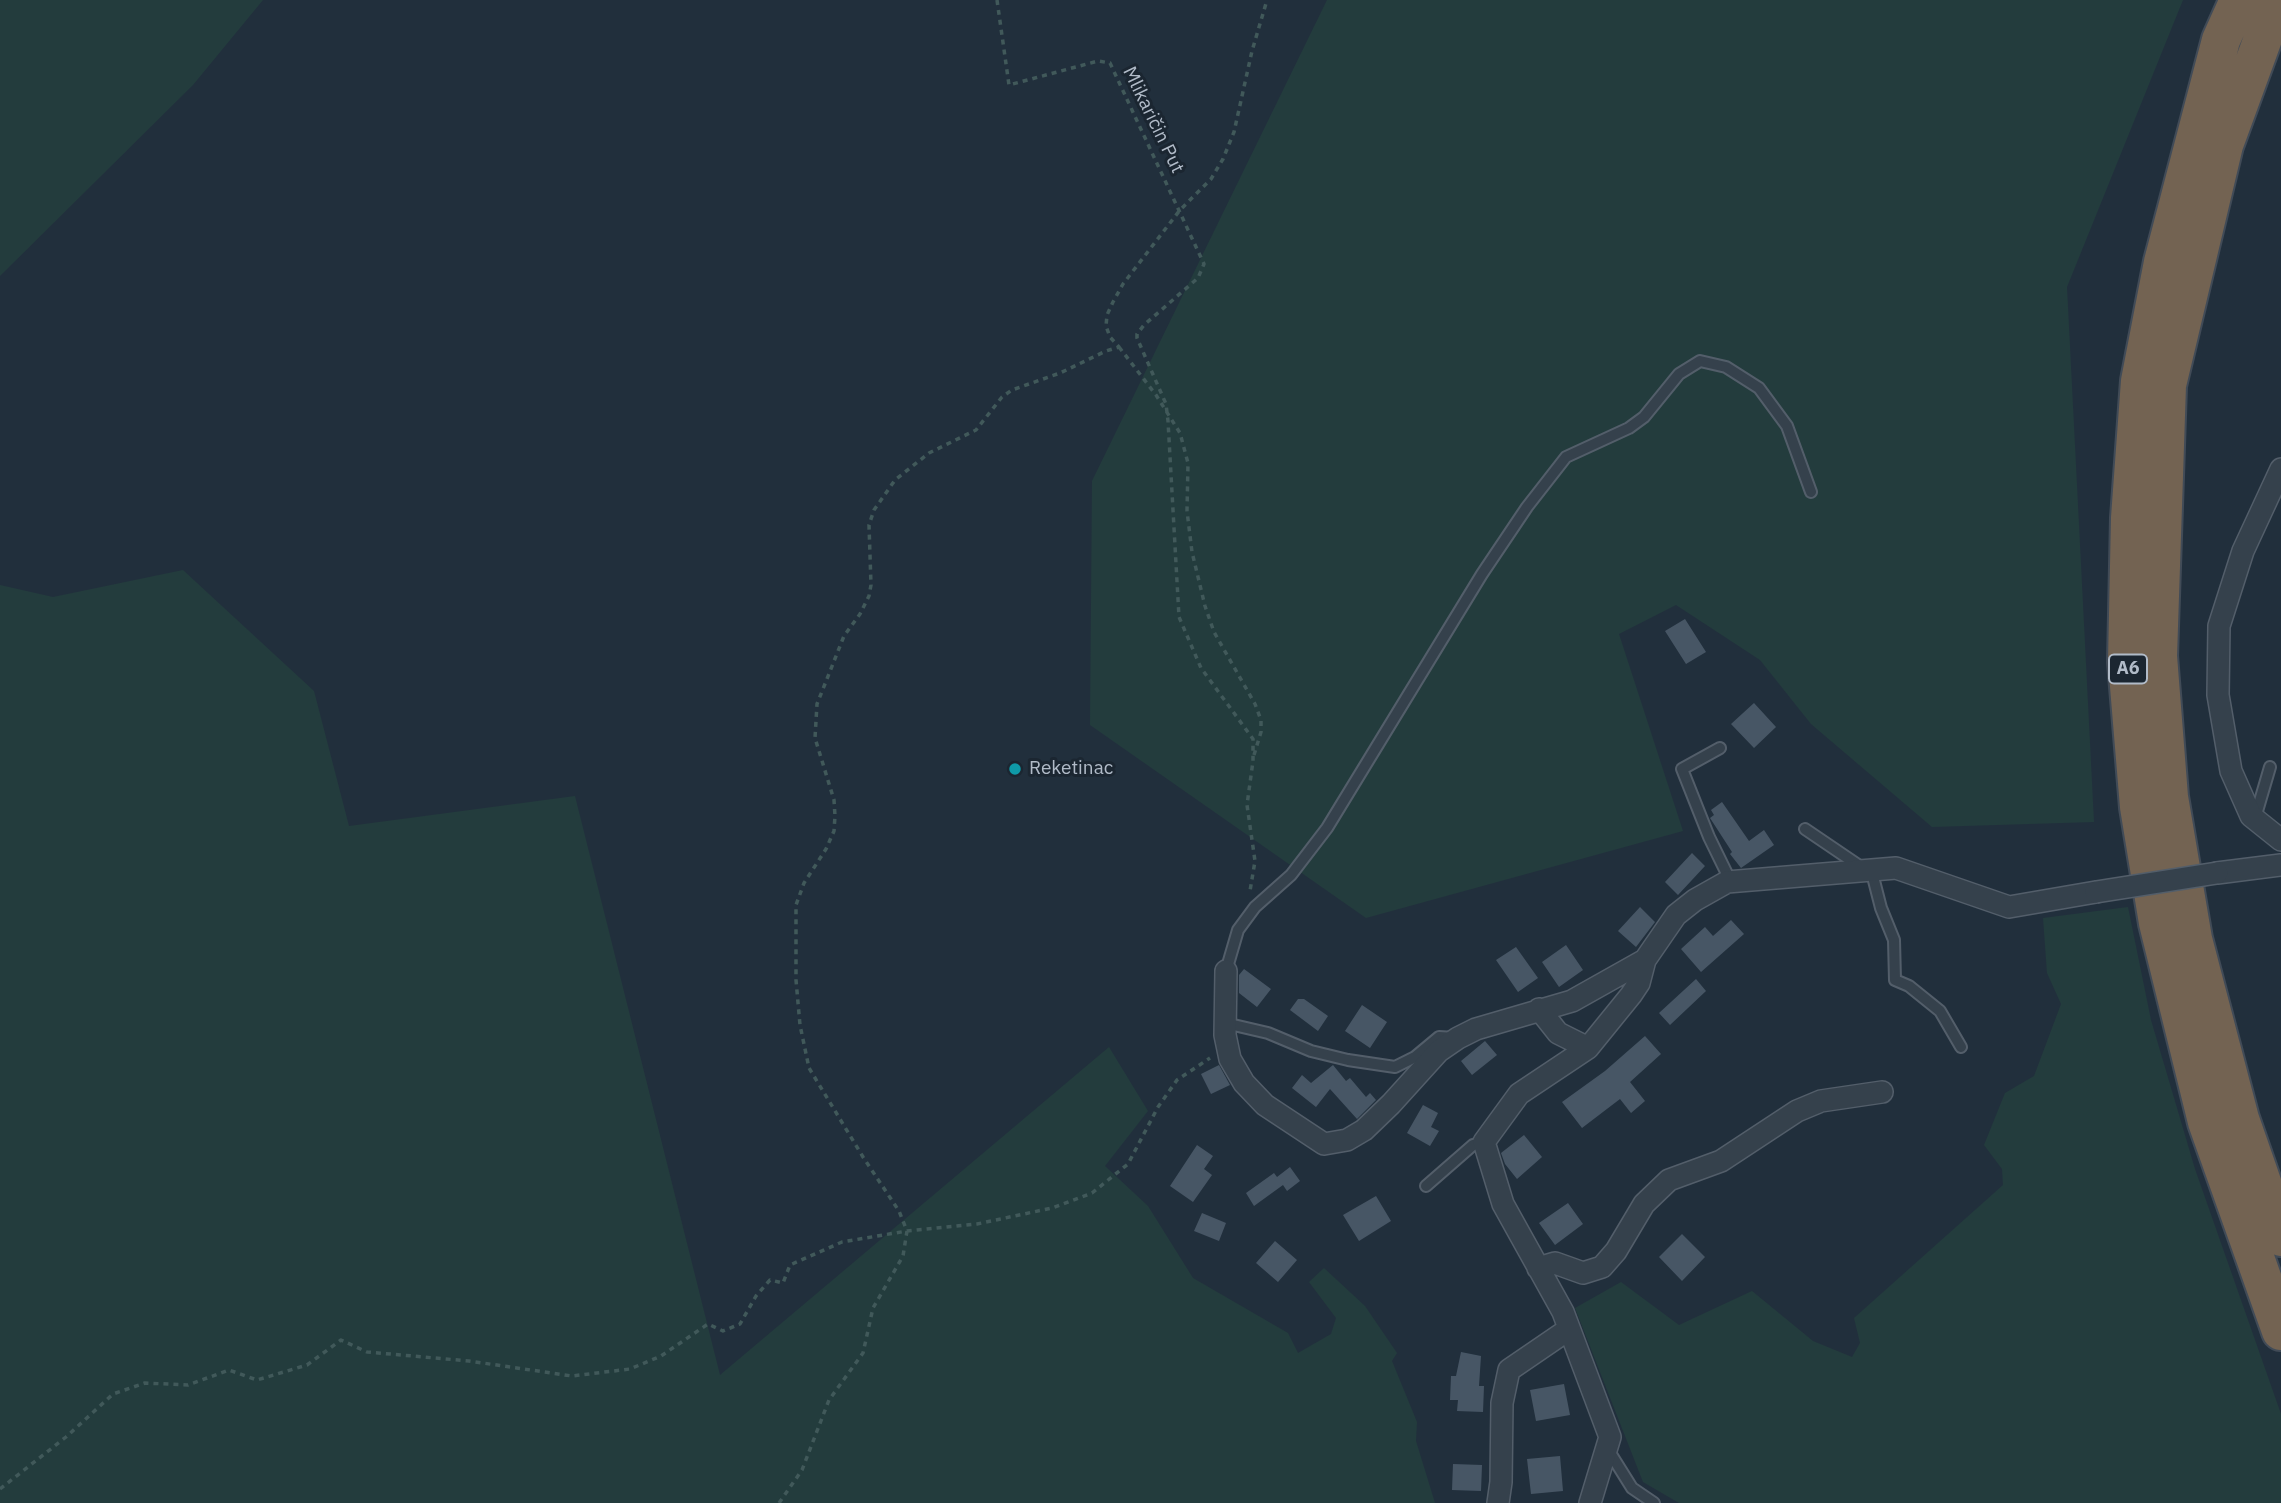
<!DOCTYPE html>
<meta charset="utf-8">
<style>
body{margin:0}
canvas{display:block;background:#212f3c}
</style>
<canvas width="2281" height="1503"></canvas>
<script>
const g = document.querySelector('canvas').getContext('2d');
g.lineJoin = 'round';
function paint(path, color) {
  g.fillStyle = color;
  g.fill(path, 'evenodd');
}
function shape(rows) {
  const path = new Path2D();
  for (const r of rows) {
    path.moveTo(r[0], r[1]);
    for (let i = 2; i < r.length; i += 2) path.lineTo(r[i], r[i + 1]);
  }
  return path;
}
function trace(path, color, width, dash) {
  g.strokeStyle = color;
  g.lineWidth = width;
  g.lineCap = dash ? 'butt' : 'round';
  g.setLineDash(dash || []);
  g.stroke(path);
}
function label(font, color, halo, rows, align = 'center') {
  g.font = font + ' "IBM Plex Sans",sans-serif';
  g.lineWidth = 6;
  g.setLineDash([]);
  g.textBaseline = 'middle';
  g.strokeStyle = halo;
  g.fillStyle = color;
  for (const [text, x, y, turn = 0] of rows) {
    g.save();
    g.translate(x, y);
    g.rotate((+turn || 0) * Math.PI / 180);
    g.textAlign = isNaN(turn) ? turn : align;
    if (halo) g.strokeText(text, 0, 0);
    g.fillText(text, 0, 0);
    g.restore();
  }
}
const green = shape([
 [0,0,263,0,193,85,0,276],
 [1327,0,2183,0,2067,287,2094,822,1932,827,1811,724,1760,660,1676,605,1619,634,1683,831,1366,918,1090,725,1092,481],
 [183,570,314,691,349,826,575,796,720,1375,1109,1047,1148,1111,1105,1166,1148,1206,1193,1278,1288,1333,1298,1353,1331,1334,1336,1318,1309,1282,1324,1268,1365,1306,1397,1353,1392,1361,1417,1422,1416,1441,1435,1503,0,1503,0,585,53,597],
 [2128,907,2151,1020,2195,1169,2281,1414,2281,1503,1679,1503,1643,1482,1575,1308,1621,1282,1679,1325,1752,1291,1813,1341,1852,1357,1860,1343,1854,1318,2003,1185,2002,1169,1984,1145,2005,1093,2034,1076,2061,1004,2047,973,2043,918]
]);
const building = shape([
 [1685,619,1706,652,1686,664,1665,631],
 [1754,703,1776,727,1754,748,1731,724],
 [1722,802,1749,841,1764,830,1774,845,1741,868,1730,854,1732,852,1710,818,1714,815,1711,810],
 [1692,853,1705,866,1678,895,1665,882],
 [1640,907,1655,922,1636,947,1618,931],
 [1731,920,1744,934,1701,972,1681,949,1705,927,1713,936],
 [1566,945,1583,970,1559,987,1542,962],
 [1516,947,1538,978,1518,992,1496,960],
 [1244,969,1271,989,1257,1007,1239,993,1239,975],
 [1696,979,1706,991,1670,1025,1659,1013],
 [1298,999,1304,999,1328,1016,1318,1031,1290,1010],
 [1362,1005,1387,1022,1370,1048,1345,1031],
 [1645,1036,1661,1054,1630,1082,1645,1101,1631,1113,1620,1099,1582,1128,1562,1102,1605,1071],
 [1485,1041,1497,1055,1472,1075,1461,1061],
 [1219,1065,1230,1085,1211,1094,1201,1074],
 [1333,1065,1346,1081,1350,1078,1366,1097,1370,1093,1376,1100,1357,1119,1330,1089,1316,1107,1292,1088,1302,1075,1311,1083],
 [1423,1105,1438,1113,1431,1127,1439,1131,1430,1146,1407,1133],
 [1524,1135,1542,1157,1517,1179,1505,1164,1501,1153],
 [1197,1145,1213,1156,1204,1169,1212,1175,1193,1202,1170,1186],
 [1290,1167,1300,1181,1287,1191,1283,1185,1254,1206,1246,1193,1274,1173,1277,1177],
 [1376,1196,1391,1221,1359,1241,1343,1215],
 [1568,1203,1583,1224,1555,1245,1539,1223],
 [1202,1213,1226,1223,1219,1241,1194,1231],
 [1682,1234,1705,1257,1682,1281,1659,1257],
 [1275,1241,1297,1260,1278,1282,1256,1263],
 [1461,1352,1481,1356,1479,1386,1484,1386,1483,1412,1457,1411,1458,1400,1450,1400,1451,1376,1456,1376],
 [1564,1384,1570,1415,1536,1421,1530,1390],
 [1560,1456,1563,1491,1531,1494,1527,1459],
 [1453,1464,1482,1465,1481,1491,1452,1490]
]);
const path = shape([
 [997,0,1009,85,1098,61,1110,63,1204,264,1198,278,1144,325,1137,334,1137,338,1166,404,1168,421,1179,617,1201,668,1253,739,1253,761,1247,805,1255,861,1250,891],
 [1119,347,1156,395,1180,433,1188,463,1187,511,1192,552,1205,606,1214,632,1255,704,1261,720,1261,732,1254,755],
 [0,1489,66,1437,113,1394,145,1383,188,1385,229,1370,257,1380,307,1365,341,1340,367,1352,469,1361,572,1376,630,1369,661,1356,708,1324,723,1331,740,1324,756,1296,770,1280,783,1283,790,1265,842,1242,907,1231,977,1224,1052,1208,1092,1193,1128,1164,1158,1107,1177,1080,1210,1058],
 [779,1503,802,1470,829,1400,863,1353,873,1308,903,1256,907,1231,899,1211,863,1157,809,1068,800,1025,796,980,796,905,804,883,826,849,834,831,835,816,834,800,815,738,817,704,844,636,860,614,869,596,871,585,869,525,874,510,895,480,929,453,976,430,1002,397,1012,390,1060,373,1106,351,1119,347,1110,337,1106,326,1107,315,1113,302,1123,284,1180,210,1211,179,1223,159,1234,132,1252,51,1267,0]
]);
const service = shape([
 [1720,748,1682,769,1709,837,1731,882],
 [2255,818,2270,767],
 [1805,829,1864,869],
 [1871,869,1881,908,1894,940,1895,980,1909,986,1940,1011,1961,1047],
 [1226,971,1238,930,1255,907,1291,875,1327,828,1482,574,1527,507,1566,457,1629,428,1644,417,1679,374,1700,361,1726,367,1759,388,1787,426,1811,492],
 [1225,1023,1268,1033,1311,1051,1348,1060,1395,1067,1415,1057,1439,1037,1455,1038],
 [1426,1186,1473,1145,1484,1142],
 [1607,1448,1632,1488,1654,1503]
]);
const minor = shape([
 [2281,469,2243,551,2219,626,2218,695,2231,771,2251,816,2281,840],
 [2217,873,2281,865],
 [1226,971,1225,1035,1230,1059,1244,1083,1265,1105,1324,1144,1347,1140,1364,1130,1391,1104,1439,1051,1458,1038,1476,1029,1572,1001,1645,960],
 [1539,1009,1558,1033,1588,1048],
 [1538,1268,1555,1263,1583,1273,1602,1267,1616,1251,1644,1204,1669,1180,1721,1161,1797,1111,1821,1101,1882,1092],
 [1498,1503,1501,1482,1502,1403,1509,1370,1569,1329],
 [1590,1503,1610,1437,1563,1312,1503,1204,1484,1142,1519,1094,1588,1048,1631,995,1639,983,1645,960,1676,915,1695,900,1727,882,1896,868,2009,907,2096,892]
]);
const motorway = shape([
 [2239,0,2221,40,2163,262,2140,381,2130,518,2127,662,2139,807,2158,923,2207,1122,2281,1331],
 [2277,0,2224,145,2167,385,2158,656,2169,797,2193,939,2240,1119,2281,1237]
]);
const minorBridge = shape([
 [2096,892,2217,873]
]);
const markers = [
 [1015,769,7,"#0f9aa8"]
];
const shields = [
 [2128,669,38]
];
const shieldNames = [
 ["A6",2128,669]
];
const streetNames = [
 ["Mlikaričin Put",1153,120,64]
];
const poiNames = [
 ["Reketinac",1029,769]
];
paint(green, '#233c3d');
paint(building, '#475665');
trace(service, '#535e6a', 14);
trace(minor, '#535e6a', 24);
trace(motorway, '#414b57', 42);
trace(path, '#41595a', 3.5, [5, 5]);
trace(service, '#35414c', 10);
trace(minor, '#35414c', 21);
trace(motorway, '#736352', 38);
trace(minorBridge, '#535e6a', 24, []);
trace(minorBridge, '#35414c', 21);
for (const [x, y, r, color] of markers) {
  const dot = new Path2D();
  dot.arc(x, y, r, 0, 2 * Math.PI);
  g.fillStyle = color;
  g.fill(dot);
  trace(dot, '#1b2631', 2.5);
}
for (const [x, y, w] of shields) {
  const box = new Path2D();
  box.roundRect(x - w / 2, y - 14.5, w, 29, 5);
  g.fillStyle = '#1b2631';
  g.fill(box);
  trace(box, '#b1bbc8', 2);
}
label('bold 18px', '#b1bbc8', null, shieldNames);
label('19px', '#b1bbc8', '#1b2631', streetNames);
label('19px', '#b1bbc8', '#1b2631', poiNames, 'left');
</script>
